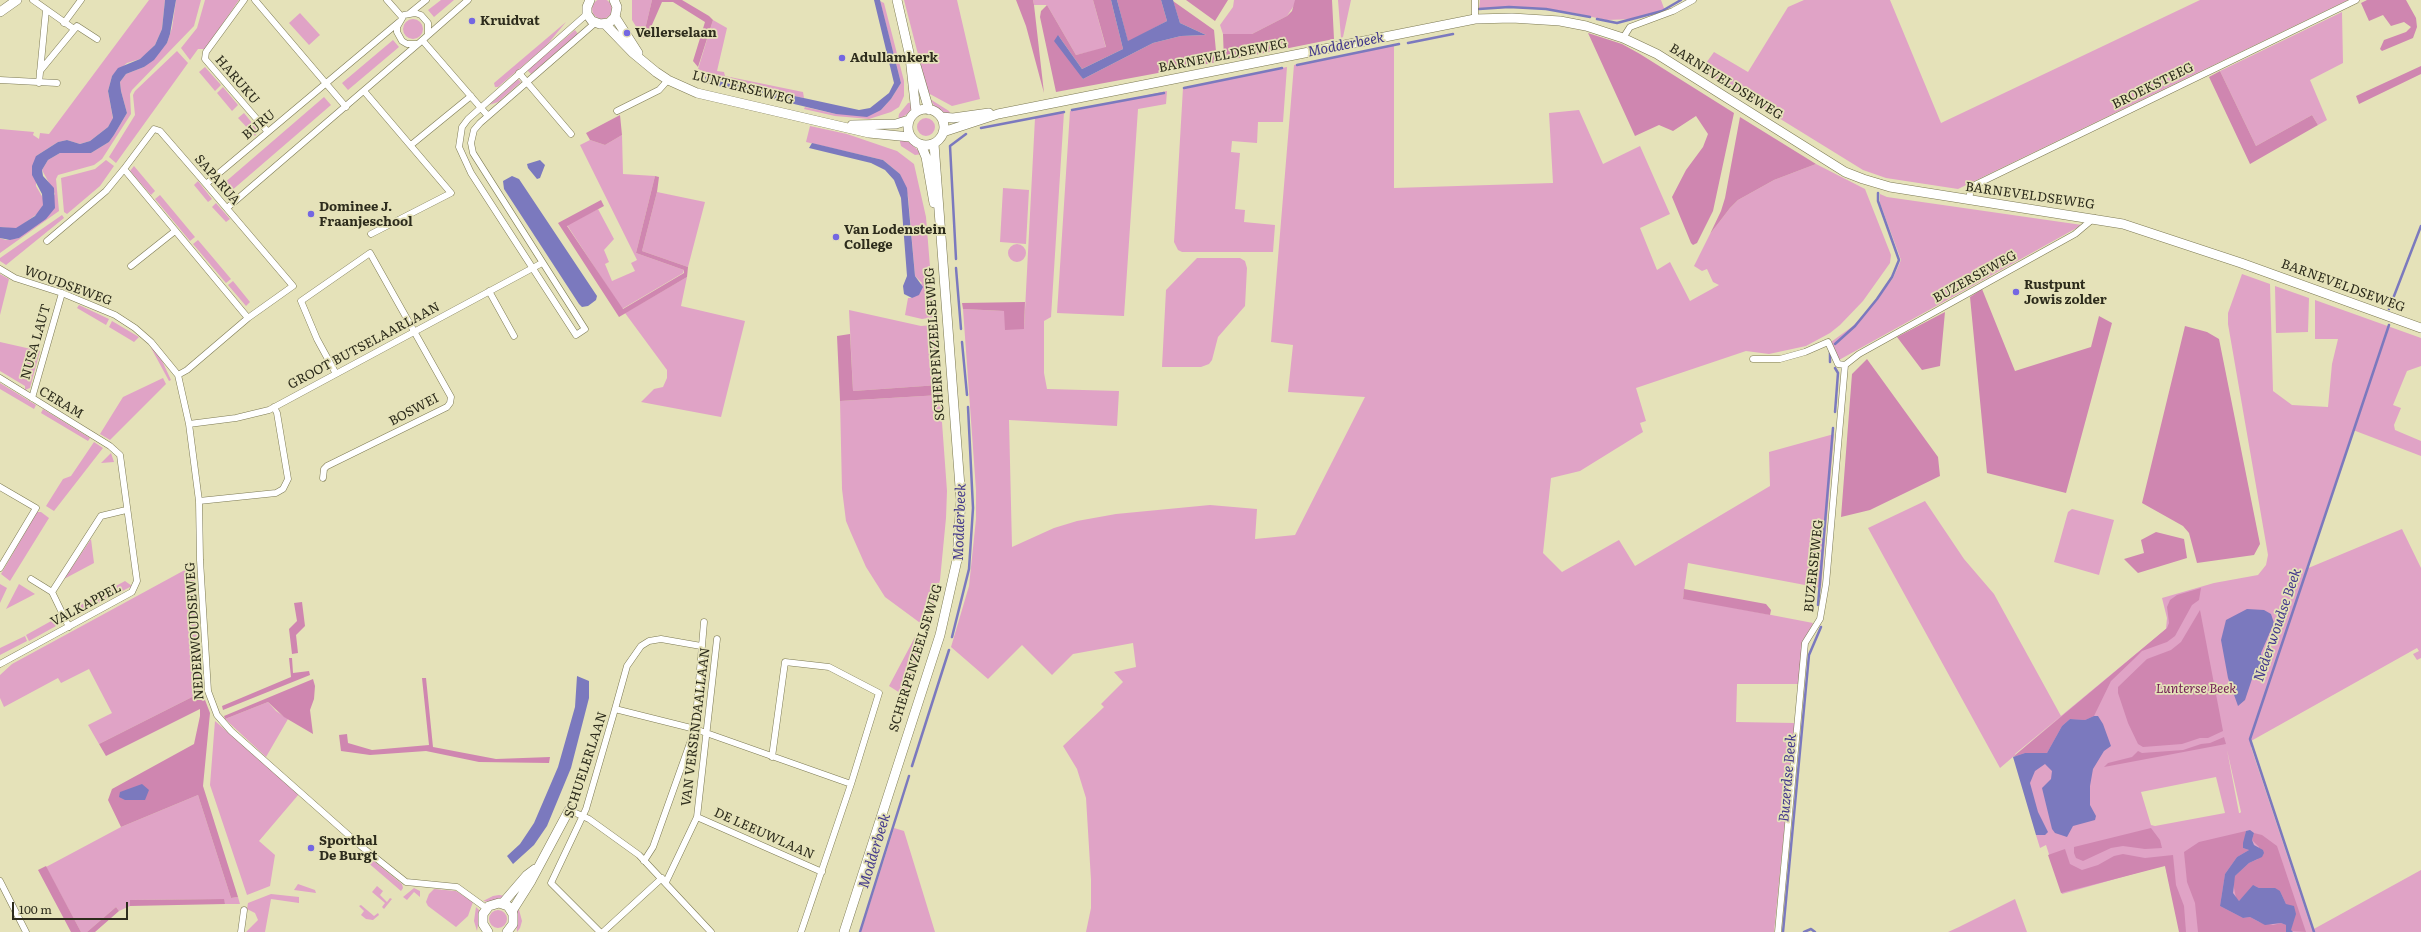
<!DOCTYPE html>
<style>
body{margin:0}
#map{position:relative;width:2421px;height:932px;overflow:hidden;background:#e5e2b9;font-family:Literata,serif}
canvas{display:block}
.scale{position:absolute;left:12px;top:902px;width:116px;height:18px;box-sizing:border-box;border:2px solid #2d2c1c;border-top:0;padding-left:5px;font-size:12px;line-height:14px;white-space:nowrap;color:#2d2c1c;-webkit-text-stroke:3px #e5e2b9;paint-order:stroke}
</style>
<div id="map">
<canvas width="2421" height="932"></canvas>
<div class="scale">100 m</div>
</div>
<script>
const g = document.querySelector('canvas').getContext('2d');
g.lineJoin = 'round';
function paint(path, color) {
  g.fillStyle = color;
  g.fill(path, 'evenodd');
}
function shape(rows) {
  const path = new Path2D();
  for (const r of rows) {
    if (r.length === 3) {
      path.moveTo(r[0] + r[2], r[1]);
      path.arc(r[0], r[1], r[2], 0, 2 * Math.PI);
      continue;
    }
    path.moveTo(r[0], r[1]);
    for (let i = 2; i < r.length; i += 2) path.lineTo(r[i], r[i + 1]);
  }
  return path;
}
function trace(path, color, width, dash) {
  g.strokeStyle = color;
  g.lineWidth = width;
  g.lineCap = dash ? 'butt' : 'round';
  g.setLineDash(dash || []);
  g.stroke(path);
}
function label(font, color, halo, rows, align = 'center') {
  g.font = font + ' Literata,serif';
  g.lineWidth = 3.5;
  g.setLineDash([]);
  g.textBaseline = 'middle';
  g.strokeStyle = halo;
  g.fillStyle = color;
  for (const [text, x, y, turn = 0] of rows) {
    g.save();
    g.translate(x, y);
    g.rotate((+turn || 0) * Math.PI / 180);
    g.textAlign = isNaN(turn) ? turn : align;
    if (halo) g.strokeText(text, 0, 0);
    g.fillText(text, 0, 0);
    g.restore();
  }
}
const green = shape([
 [602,9,10],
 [149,0,165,0,162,29,155,45,147,53,140,59,127,63,112,76,108,91,113,119,108,127,90,141,80,144,67,140,58,142,36,156,36,186,43,198,43,205,40,212,16,229,0,227,0,129,34,132,33,135,39,139,40,133,49,134],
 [176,0,201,0,194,26,132,90,130,94,131,114,102,159,94,165,58,175,56,179,59,211,0,253,0,238,6,240,19,238,55,194,42,170,48,160,60,153,91,153,109,142,114,135,127,113,121,91,120,82,126,74,144,67,167,43,172,28],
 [205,0,239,0,205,49,198,49,190,60,181,48,197,28],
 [441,0,454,0,434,17,428,10],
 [632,0,652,0,643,38,632,20],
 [904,0,957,0,980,99,952,106,928,93],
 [1033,0,1093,0,1106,48,1076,55,1047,5,1034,5],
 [1234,0,1295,0,1295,4,1287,16,1252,34,1223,34,1220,25,1233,7],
 [1338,0,1351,0,1343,37,1341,38],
 [1480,0,1661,0,1665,11,1635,19,1606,20,1574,13,1524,7,1479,9],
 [1804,0,1890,0,1941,123,2200,0,2348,0,1958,189,1886,178,1863,170,1701,70,1714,52,1748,72,1788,7],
 [880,1,884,3,904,81,904,96,899,107,891,112,869,119,835,116,804,109,805,107,836,114,881,110,891,99,901,83],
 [2342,12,2343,63,2310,80,2327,120,2318,125,2312,115,2256,146,2220,71],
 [300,13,320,35,309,45,289,23],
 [413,29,10],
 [713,20,727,28,717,71,724,72,725,76,803,92,804,98,705,77,707,73,698,69],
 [566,22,546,46,498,87,495,87,494,83],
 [575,30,578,34,531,74,527,70],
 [393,40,399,47,348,90,342,83],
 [1394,45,1394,188,1553,183,1549,113,1579,110,1603,164,1640,146,1670,214,1640,228,1657,270,1670,262,1690,301,1719,285,1713,282,1707,269,1702,271,1694,266,1710,234,1730,208,1738,200,1774,180,1816,164,1865,189,1891,255,1890,263,1863,301,1840,325,1830,333,1806,346,1769,354,1746,351,1636,388,1646,421,1640,423,1643,432,1580,471,1551,478,1543,553,1562,572,1619,540,1635,566,1770,486,1769,452,1834,434,1821,588,1688,563,1683,598,1813,623,1802,650,1799,684,1737,684,1736,722,1795,723,1774,932,1086,932,1091,908,1091,880,1086,798,1077,769,1063,746,1104,707,1101,704,1123,682,1114,672,1136,667,1133,643,1073,654,1052,675,1022,645,988,679,951,647,969,586,976,519,976,490,963,309,1004,311,1024,329,1035,118,1064,112,1051,317,1044,321,1044,373,1047,389,1119,391,1117,426,1009,420,1012,547,1054,528,1077,521,1116,514,1210,505,1257,509,1255,539,1295,535,1365,397,1288,392,1293,345,1271,342,1294,65],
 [177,51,188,63,116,163,109,157,135,115,133,95,135,91],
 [205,67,221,85,215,91,199,72],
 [1287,67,1283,122,1258,122,1257,143,1232,141,1231,152,1240,153,1235,209,1245,210,1244,222,1275,225,1273,252,1182,252,1178,250,1174,242,1183,88],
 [518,79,521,82,498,102,489,105],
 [223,87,238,105,232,111,217,93],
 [1167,91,1166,104,1138,109,1124,316,1057,313,1070,111],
 [324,97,331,105,230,192,223,184],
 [930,99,949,111,951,115,944,113,935,107],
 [913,102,910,112,898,120,899,114,908,103],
 [244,113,257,129,258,132,255,136,238,118],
 [926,127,9],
 [810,126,847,134,888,148,897,151,914,164,926,217,934,317,922,319,905,315,908,298,912,298,922,283,915,276,908,196,900,174,883,160,806,142],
 [622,135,623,174,655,176,636,253,684,270,683,273,622,309,567,225,598,209,614,239,604,250,609,262,605,264,612,281,635,271,631,263,637,260,580,145,590,140,605,145],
 [899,138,907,140,922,154,915,155,901,146],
 [106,160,114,166,100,186,67,214,64,212,61,178,95,169],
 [134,166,155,191,151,195,130,171],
 [198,181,212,199,208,202,194,185],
 [1003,188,1029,190,1026,244,1000,242],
 [657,192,705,202,688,267,642,251],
 [1880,194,1887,197,2082,225,1839,360,1831,342,1853,326,1877,300,1893,278,1901,260,1880,203],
 [160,195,195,237,190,241,155,199],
 [216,203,230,219,226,222,212,207],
 [62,215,64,218,6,265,0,261,0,258],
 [198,240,231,279,226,283,193,244],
 [1017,253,9],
 [1197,258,1240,258,1245,261,1247,268,1245,306,1218,337,1212,360,1209,364,1201,367,1162,367,1166,290],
 [0,274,9,279,0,315],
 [2242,274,2270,284,2273,391,2292,405,2328,407,2332,364,2338,339,2315,339,2315,300,2421,338,2421,366,2407,371,2393,405,2401,408,2394,425,2395,430,2421,441,2421,456,2353,430,2306,569,2402,529,2421,568,2421,658,2417,660,2413,654,2419,651,2417,648,2251,741,2251,747,2312,930,2421,870,2421,932,2181,932,2165,865,2062,894,2046,845,2040,848,2036,835,2042,835,2015,754,2166,629,2167,618,2162,598,2214,583,2258,575,2266,565,2268,555,2228,324,2228,313],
 [2227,750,2241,812,2240,813,2239,813],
 [2216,777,2225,813,2155,826,2151,825,2141,792],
 [687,277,681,306,745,321,721,417,641,402,654,389,663,387,667,378,667,370,625,313],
 [233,281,250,302,246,306,228,285],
 [2275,286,2309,298,2308,332,2276,333],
 [79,305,109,319,106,325,77,308],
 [849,310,921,326,934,325,939,385,853,391],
 [112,321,139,337,134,342,109,327],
 [0,342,40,351,30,388,25,390,25,386,0,371],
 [149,344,158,352,171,380,169,381],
 [163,378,166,384,110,440,100,434,123,397],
 [0,383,36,405,34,409,0,389],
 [940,395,947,491,946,518,940,580,927,628,885,597,866,567,851,533,846,521,842,489,840,401],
 [43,409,90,438,88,441,41,413],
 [94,442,103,448,54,511,46,506,63,479,71,476],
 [111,453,114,462,101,463],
 [1925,501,1964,559,1994,594,2061,716,2000,768,1868,528],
 [2072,509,2114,520,2099,575,2054,562,2068,512],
 [37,512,41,512,49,518,10,581,1,574],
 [91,539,94,563,64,579],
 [194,565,202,692,99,744,88,725,112,713,89,669,61,683,58,678,4,707,0,698,0,675,12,664],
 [125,581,132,586,78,614,75,608],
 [0,584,7,588,0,603],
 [19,584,35,594,6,609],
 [53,620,56,626,29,641,26,635],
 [25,636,27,641,0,655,0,648],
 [915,637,923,641,905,696,889,686],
 [268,702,276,711,288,719,266,757,225,719],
 [215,721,299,794,259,841,275,855,270,886,247,895,210,785],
 [198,795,231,898,238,897,240,904,225,904,223,899,130,900,130,906,119,911,116,907,87,932,81,932,46,867,121,827],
 [894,828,904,831,935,932,861,932],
 [364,853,402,884,403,888,401,891,359,855],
 [298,884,315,890,316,893,294,890],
 [377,886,383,891,380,895,387,902,390,898,392,899,384,909,382,907,385,903,372,892],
 [414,888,420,891,420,897,414,892,407,900,403,897],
 [434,889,456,891,473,902,468,916,456,927,428,906,426,902,429,894],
 [271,894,299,897,299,903,271,899,265,932,246,932,258,920,255,913,247,909,248,903],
 [493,896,499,895,506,896,489,902,483,901],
 [2015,899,2027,932,1948,932,1959,927],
 [361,905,374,916,378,913,379,915,373,920,366,919,361,915,364,911,359,906],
 [518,906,522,921,520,928,517,932,516,912],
 [476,907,480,911,477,931,474,921],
 [498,919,9]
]);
const forest = shape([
 [652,0,682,0,709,16,713,20,698,67,693,61,705,22,673,2,662,2,648,34,643,38],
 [1016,0,1033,0,1034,5,1044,93,1026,26],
 [1093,0,1111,0,1123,49,1082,69,1058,35,1083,79,1153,43,1181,36,1206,35,1180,23,1173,1,1214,30,1217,62,1056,92,1040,17,1041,11,1047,5,1076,55,1106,47],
 [1117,0,1161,0,1167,21,1128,42],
 [1186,0,1228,0,1215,21],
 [1295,0,1332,0,1334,39,1224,61,1223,34,1252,34,1287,16,1292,11],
 [2367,0,2406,0,2416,18,2417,27,2413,38,2382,51,2380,49,2384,40,2406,32,2411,27,2404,22,2391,26,2383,15,2369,21,2361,3],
 [1588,33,1622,44,1640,54,1734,113,1713,211,1697,243,1693,245,1691,243,1672,197,1686,170,1703,147,1708,134,1696,116,1673,131,1659,125,1635,136],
 [2421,66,2421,74,2359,104,2356,96],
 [2220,71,2256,146,2312,115,2318,125,2250,164,2209,77],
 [620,115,622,135,605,145,590,140,586,133],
 [1740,117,1816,164,1774,180,1738,200,1730,208,1710,234,1721,211,1725,198],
 [655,176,659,177,657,192,642,251,688,267,687,277,619,317,558,223,601,200,604,206,567,226,623,309,684,273,684,270,636,253],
 [1982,289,2015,371,2091,347,2099,316,2112,323,2066,493,1987,473,1970,297],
 [1025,302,1024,329,1005,330,1004,311,963,309,962,303],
 [1945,312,1940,366,1922,370,1897,337],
 [2185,326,2207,332,2219,339,2260,544,2254,555,2197,563,2189,533,2183,526,2142,503],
 [850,334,853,391,939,385,940,395,840,401,837,336],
 [1867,359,1938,457,1940,476,1870,510,1841,517,1852,374],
 [2156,532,2184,539,2187,558,2138,573,2124,559,2144,553,2141,540],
 [2201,588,2199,600,2192,605,2175,636,2167,642,2142,651,2134,659,2111,681,2094,716,2085,720,2070,719,2062,726,2047,753,2025,753,2013,757,2167,628,2169,623,2167,607,2170,600,2177,595],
 [1684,589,1766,604,1771,610,1770,615,1683,599],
 [302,602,305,626,296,635,298,653,292,654,289,629,297,621,294,603],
 [2200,610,2223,731,2208,738,2200,738,2182,744,2143,747,2138,744,2128,723,2118,693,2118,687,2147,659,2171,650,2181,642],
 [289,658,292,658,293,673,309,671,310,675,223,710,222,706,291,677],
 [422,678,426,678,433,747,496,759,550,757,549,763,479,762,426,751,370,755,341,751,339,735,347,734,348,743,372,750,429,745],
 [313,679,315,686,314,699,310,710,313,734,284,717,268,702,225,719,224,716],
 [202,692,210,713,203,786,238,897,231,898,198,795,121,827,108,800,112,789,194,744,200,716,200,709,106,756,99,744],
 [2224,737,2226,744,2104,767,2108,763,2132,757,2138,751,2142,753,2183,750,2201,744,2210,743],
 [2151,828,2160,840,2162,848,2145,849,2123,846,2111,848,2083,861,2076,858,2074,853,2074,847],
 [2246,831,2243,848,2249,850,2237,857,2225,874,2220,906,2243,918,2250,917,2259,922,2273,925,2281,923,2286,925,2286,932,2198,932,2195,903,2187,882,2184,852,2199,842],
 [2254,833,2262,835,2277,846,2306,932,2291,931,2286,904,2280,891,2259,888,2255,886,2239,901,2236,898,2233,883,2235,876,2249,863,2258,859,2259,847,2252,840],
 [2065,849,2070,864,2082,870,2098,865,2114,856,2123,854,2145,858,2173,855,2176,885,2184,906,2186,932,2179,932,2165,866,2061,893,2048,855],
 [46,866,81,932,71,932,38,870],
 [224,899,225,904,130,906,130,900],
 [116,907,119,911,95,932,87,932]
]);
const water = shape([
 [165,0,176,0,170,34,167,43,154,60,144,67,126,74,120,82,121,91,127,113,114,135,109,142,91,153,60,153,48,160,42,170,43,176,54,188,55,208,46,219,19,238,10,240,0,238,0,227,16,228,35,216,43,205,42,194,32,175,32,166,36,156,58,142,67,140,80,144,90,141,108,127,113,118,108,91,112,76,118,68,140,59,155,45,162,29],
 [874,0,880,0,901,83,891,99,881,110,867,117,836,114,706,83,705,77,707,77,859,110,870,108,889,93,894,83],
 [1111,0,1117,0,1128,41,1167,21,1161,0,1173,0,1180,23,1206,35,1181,36,1153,43,1083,79,1054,41,1058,35,1082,69,1123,49],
 [812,143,883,160,900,174,907,188,915,276,923,287,919,295,912,298,904,294,903,286,907,276,901,198,894,180,885,170,871,163,809,148],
 [540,160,545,165,540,178,537,179,528,168,527,164],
 [512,176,519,179,597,296,596,300,588,306,582,307,579,304,504,189,503,181],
 [2247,609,2264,610,2271,614,2274,623,2261,653,2263,666,2253,676,2245,700,2238,706,2228,678,2221,640,2226,620],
 [577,676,589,681,589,698,571,768,547,826,534,845,513,864,507,856,520,844,534,823,558,767,575,707],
 [2094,716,2098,716,2103,724,2111,746,2104,751,2093,769,2090,786,2090,805,2096,816,2095,820,2073,826,2067,837,2055,833,2052,829,2042,788,2051,779,2052,771,2045,764,2035,771,2030,783,2038,812,2048,832,2045,835,2036,835,2013,757,2025,753,2047,753,2062,726,2070,719,2085,720],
 [142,784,149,790,145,800,125,800,119,797,120,792],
 [2250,830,2254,833,2252,840,2254,845,2263,850,2264,853,2262,857,2249,863,2235,876,2233,893,2239,901,2253,885,2259,888,2275,888,2280,891,2286,904,2294,906,2296,914,2291,930,2293,932,2286,932,2286,925,2281,923,2265,925,2250,917,2243,918,2220,906,2225,874,2237,857,2249,850,2243,848,2243,843,2246,831]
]);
const stream = shape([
 [1479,9,1509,7,1546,9,1590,17],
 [1597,19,1617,23,1662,11,1681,0],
 [1408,43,1453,34],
 [1297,65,1399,44],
 [1184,88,1282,68],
 [1072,110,1164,93],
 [981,128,1064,112],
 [956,259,950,146,966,134],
 [956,268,961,329],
 [2389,309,2421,226],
 [962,342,967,395],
 [1835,344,1855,326,1877,299,1892,277,1899,260,1878,201,1878,193],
 [1830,351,1830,362],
 [1835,412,1838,373,1835,368],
 [1818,605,1833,428],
 [952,637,969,569,973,508,968,407],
 [912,766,949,650],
 [860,932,909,776],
 [1783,932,1809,655,1821,627],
 [1804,932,1811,929,1815,932],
 [2314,932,2250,739,2389,325]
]);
const street = shape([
 [33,0,74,29],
 [244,0,206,52,205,59,268,132],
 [255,0,346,107],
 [387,0,402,17],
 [1475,0,1475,19],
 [410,13,426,0],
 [587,14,468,119,462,127,459,147,471,173,576,335,585,329,473,153,471,143,474,130,480,123,595,23],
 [64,23,81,0],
 [428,34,428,23,421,15,415,13,404,15,397,27,397,32,402,41,407,44,418,44,468,0],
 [1623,38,1630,27,1673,11,1693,0],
 [423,41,488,116],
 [40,71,77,26,97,39],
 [519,73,571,134],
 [0,80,57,83],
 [39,83,46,10],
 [364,91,451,193,371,234],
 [617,111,659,90,668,80],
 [411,145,471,96],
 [206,184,399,22],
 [1969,200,1971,188,1975,185,2356,0],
 [227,208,418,44],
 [47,241,106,191,124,169],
 [131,266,175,231],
 [0,269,15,278,62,293,115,315,135,328,151,342,178,375,189,424,199,501,200,560,208,691,217,715,231,731,362,847,406,882,457,887,486,908],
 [489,291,514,336],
 [1753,359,1780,359,1805,352,1828,342,1838,364,1845,365],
 [178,375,187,370,248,318,293,286,206,184,160,131,154,129,124,169,248,318],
 [0,378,110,446,120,455,137,581,132,592,0,664],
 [32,398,62,293],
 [189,424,236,418,269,410,542,263],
 [323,478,324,469,327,466,447,407,450,403,451,397,370,253,301,301,317,339,335,372],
 [0,487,36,508,0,568],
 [199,501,276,493,283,489,288,479,277,413,274,407],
 [31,579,52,592],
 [69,627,52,592,101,516,126,510],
 [615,709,627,666,641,646,649,641,661,639,701,646],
 [772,757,785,662,829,667,879,693,851,784],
 [569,810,589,819,639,855,711,932],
 [697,817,717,639],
 [644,861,653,847,695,729,704,622],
 [0,881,26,932],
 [666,882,697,817,822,872],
 [241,932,244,910],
 [600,932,551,883,586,809,615,709,695,729,851,784,801,932],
 [603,932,662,878],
 [1778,932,1805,643,1820,619,1826,584,1845,365,1859,354,2075,234,2094,218]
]);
const secondary = shape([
 [590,0,587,7,587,14,592,21,600,24,609,23,615,17,617,7,614,0],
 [897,0,910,57,916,112],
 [0,12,17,0],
 [615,17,638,53],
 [605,24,633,53,656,72,668,80,697,93,869,133,910,137],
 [910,57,915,62,929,110],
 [926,127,18],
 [941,117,953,118,989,113],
 [852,125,896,124,909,120],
 [943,132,998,114,1475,19,1512,18,1560,21,1586,26,1623,38,1657,54,1845,172,1863,179,1890,187,2123,224,2241,263,2421,328],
 [921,145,926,157,934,203],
 [502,904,527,875,535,869],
 [512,911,531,881,569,810],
 [488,932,483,924,483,914,489,906,499,903,508,906,513,914,513,924,507,932],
 [844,932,940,635,957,560,961,500,934,144]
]);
const markers = [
 [472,21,4,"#7467e2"],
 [627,33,4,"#7467e2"],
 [842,58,4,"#7467e2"],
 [311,214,4,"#7467e2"],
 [836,237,4,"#7467e2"],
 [2016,292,4,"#7467e2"],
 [311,848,4,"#7467e2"]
];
const poiNames = [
 ["Kruidvat",480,21],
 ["Vellerselaan",635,33],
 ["Adullamkerk",850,58],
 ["Dominee J.",319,207],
 ["Fraanjeschool",319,222],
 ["Van Lodenstein",844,230],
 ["College",844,245],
 ["Rustpunt",2024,285],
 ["Jowis zolder",2024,300],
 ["Sporthal",319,841],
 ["De Burgt",319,856]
];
const streetNames = [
 ["BARNEVELDSEWEG",1223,56,-11],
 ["HARUKU",237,80,49],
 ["BARNEVELDSEWEG",1726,82,32],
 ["BROEKSTEEG",2153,86,-26],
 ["LUNTERSEWEG",743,88,14],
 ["BURU",259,125,-40],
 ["SAPARUA",217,180,49],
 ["BARNEVELDSEWEG",2030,196,8],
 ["BUZERSEWEG",1975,277,-29],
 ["WOUDSEWEG",68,286,20],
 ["BARNEVELDSEWEG",2343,286,20],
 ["NUSA LAUT",36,342,-74],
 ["SCHERPENZEELSEWEG",935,344,-94],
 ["GROOT BUTSELAARLAAN",364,346,-28],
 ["CERAM",61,403,31],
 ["BOSWEI",414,410,-28],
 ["BUZERSEWEG",1814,566,-84],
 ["VALKAPPEL",86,605,-28],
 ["NEDERWOUDSEWEG",195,631,-94],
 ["SCHERPENZEELSEWEG",916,658,-73],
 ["VAN VERSENDAALLAAN",696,727,-83],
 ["SCHUELERLAAN",586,765,-72],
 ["DE LEEUWLAAN",764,834,24]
];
const parkNames = [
 ["Lunterse Beek",2196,689]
];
const waterNames = [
 ["Modderbeek",1346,45,-11],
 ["Modderbeek",960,522,-88],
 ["Nederwoudse Beek",2278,625,-71],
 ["Buzerdse Beek",1788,778,-85],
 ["Modderbeek",875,851,-73]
];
paint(green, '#e0a3c6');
paint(forest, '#cf86b0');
paint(water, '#7b79be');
trace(stream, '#7b79be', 2.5);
trace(street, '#7c7953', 7);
trace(secondary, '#7c7953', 10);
trace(street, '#fff', 6);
trace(secondary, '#fff', 9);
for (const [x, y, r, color] of markers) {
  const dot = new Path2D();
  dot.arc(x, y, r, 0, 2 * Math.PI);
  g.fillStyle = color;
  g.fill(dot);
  trace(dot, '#e5e2b9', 1.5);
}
label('bold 13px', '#2d2c1c', '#e5e2b9', poiNames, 'left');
label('13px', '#2d2c1c', '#e5e2b9', streetNames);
label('italic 13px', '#711b54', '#e5e2b9', parkNames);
label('italic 14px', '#41378b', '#e5e2b9', waterNames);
</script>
